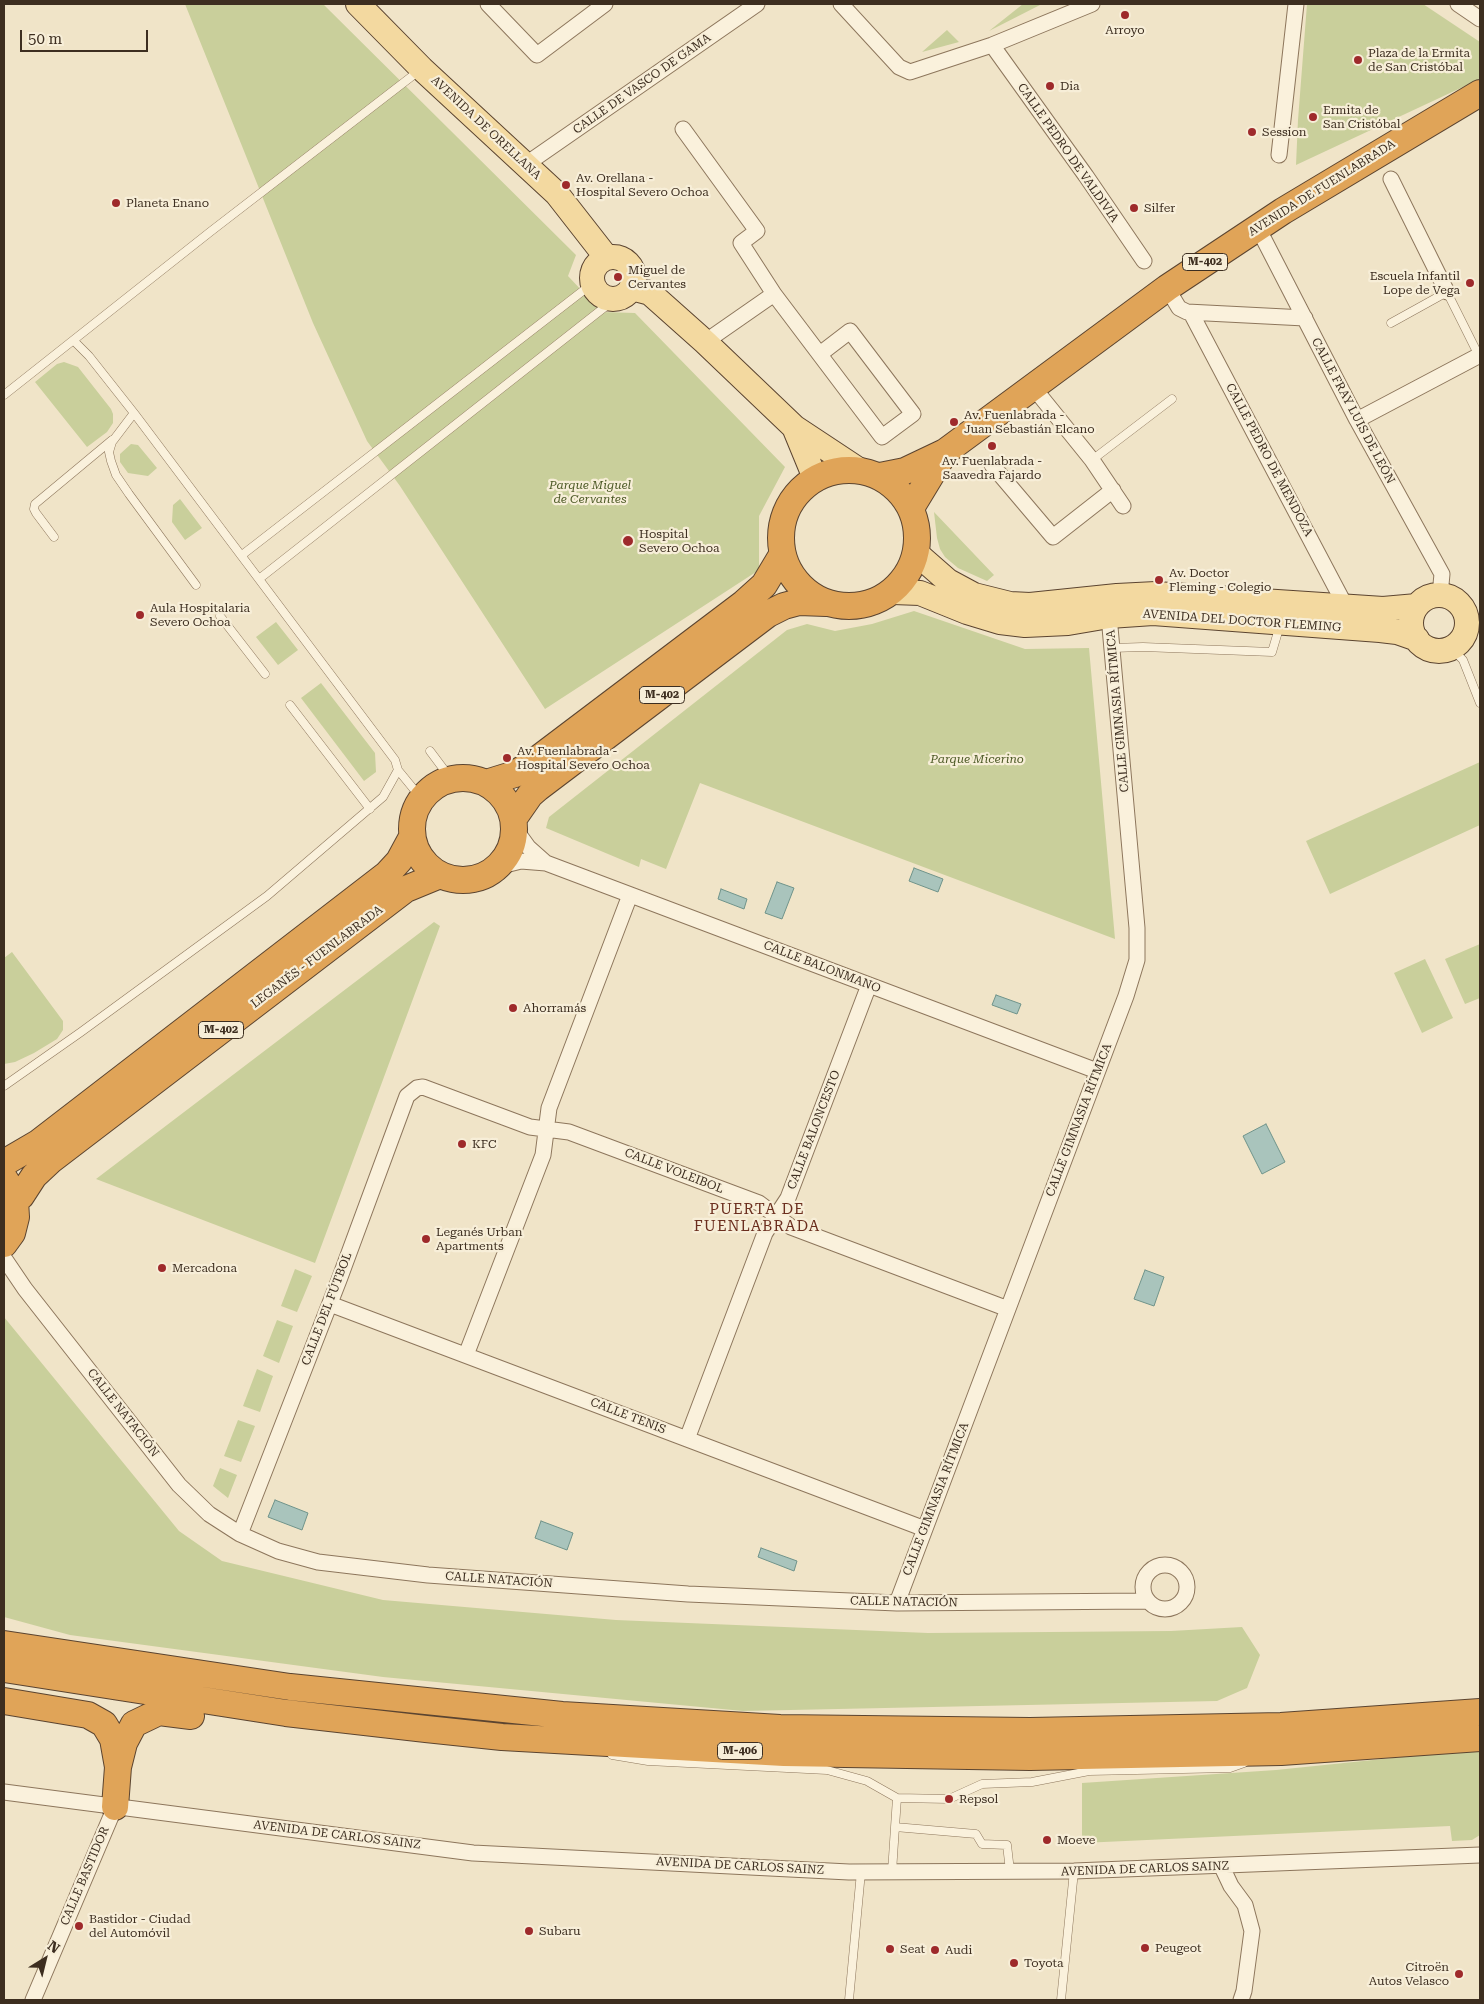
<!DOCTYPE html>
<meta charset="utf-8">
<style>
body{margin:0}
#map{position:relative;width:1484px;height:2004px;overflow:hidden;background:#f0e4c8;font-family:"Roboto Serif",serif}
canvas{display:block}
.frame{position:absolute;inset:0;border:5px solid #3d2e20;pointer-events:none}
.north{position:absolute;left:20px;top:1934px;width:50px;height:50px;-webkit-text-stroke:4px #f7eed8;paint-order:stroke;rotate:36deg;font-size:14px;font-weight:700;line-height:20px;text-align:center;color:#3d2e20}
.north::after{content:'';display:block;margin:auto;width:18px;height:22px;background:#3d2e20;clip-path:polygon(50% 0,100% 100%,50% 72%,0 100%)}
.scale{position:absolute;left:20px;top:30px;width:128px;height:22px;box-sizing:border-box;border:2px solid #3d2e20;border-top:0;padding-left:6px;font-size:15px;line-height:18px;white-space:nowrap;color:#3d2e20;-webkit-text-stroke:4px #f7eed8;paint-order:stroke}
</style>
<div id="map">
<canvas width="1484" height="2004"></canvas>
<div class="frame"></div>
<div class="north">N</div>
<div class="scale">50 m</div>
</div>
<script>
const g = document.querySelector('canvas').getContext('2d');
g.lineJoin = 'round';
function paint(path, color) {
  g.fillStyle = color;
  g.fill(path, 'evenodd');
}
function shape(rows) {
  const path = new Path2D();
  for (const r of rows) {
    if (r.length === 3) {
      path.moveTo(r[0] + r[2], r[1]);
      path.arc(r[0], r[1], r[2], 0, 2 * Math.PI);
      continue;
    }
    path.moveTo(r[0], r[1]);
    for (let i = 2; i < r.length; i += 2) path.lineTo(r[i], r[i + 1]);
  }
  return path;
}
function trace(path, color, width, dash) {
  g.strokeStyle = color;
  g.lineWidth = width;
  g.lineCap = dash ? 'butt' : 'round';
  g.setLineDash(dash || []);
  g.stroke(path);
}
function label(font, color, halo, rows, align = 'center') {
  g.font = font + ' "Roboto Serif",serif';
  g.lineWidth = 4.5;
  g.setLineDash([]);
  g.textBaseline = 'middle';
  g.strokeStyle = halo;
  g.fillStyle = color;
  for (const [text, x, y, turn = 0] of rows) {
    g.save();
    g.translate(x, y);
    g.rotate((+turn || 0) * Math.PI / 180);
    g.textAlign = isNaN(turn) ? turn : align;
    if (halo) g.strokeText(text, 0, 0);
    g.fillText(text, 0, 0);
    g.restore();
  }
}
const green = shape([
 [185,4,323,4,576,255,568,276,600,310,602,312,635,313,785,467,759,516,759,570,545,709,400,486,367,441,313,323],
 [1023,4,1039,4,1040,5,989,31],
 [1307,4,1423,4,1480,42,1480,79,1296,165,1298,120],
 [947,30,959,42,922,52],
 [64,362,78,367,111,409,113,414,113,423,107,432,87,447,35,382,57,364],
 [131,444,138,445,157,468,148,476,128,473,120,462,120,454],
 [180,499,202,528,185,540,172,522,173,505],
 [934,512,994,575,987,581,958,568,945,557,940,549,937,538],
 [914,611,1025,649,1089,648,1115,939,700,783,666,869,641,859,639,867,546,828,549,817,787,630,807,624,835,631,872,624],
 [276,622,298,650,278,665,256,637],
 [321,683,375,753,376,772,364,781,301,698],
 [1480,762,1480,825,1330,894,1306,841],
 [434,922,440,926,315,1263,96,1179],
 [1480,944,1480,998,1465,1004,1445,959],
 [12,952,63,1021,63,1030,57,1039,34,1053,15,1062,4,1064,4,958],
 [1425,959,1453,1018,1422,1033,1394,973],
 [295,1269,312,1276,297,1312,281,1306],
 [4,1317,179,1531,222,1561,383,1600,616,1620,928,1633,1171,1631,1242,1627,1260,1655,1247,1688,1217,1701,743,1711,383,1677,70,1635,4,1617],
 [277,1320,293,1326,279,1363,263,1356],
 [257,1369,273,1376,260,1412,243,1406],
 [238,1420,255,1426,241,1462,224,1456],
 [220,1468,237,1475,228,1498,213,1486],
 [1470,1750,1480,1750,1480,1835,1472,1840,1452,1841,1450,1826,1082,1843,1082,1783,1276,1770]
]);
const water = shape([
 [914,868,943,879,938,892,909,881,914,868],
 [777,882,794,888,782,919,765,913,777,882],
 [721,889,747,899,744,909,718,899,721,889],
 [996,995,1021,1004,1017,1014,992,1005,996,995],
 [1266,1124,1285,1162,1262,1174,1243,1136,1266,1124],
 [1145,1270,1164,1277,1154,1306,1134,1299,1145,1270],
 [275,1500,308,1513,302,1530,268,1517,275,1500],
 [541,1521,573,1533,567,1550,535,1538,541,1521],
 [761,1548,797,1561,794,1571,758,1557,761,1548]
]);
const lane = shape([
 [1391,323,1447,292,1479,356],
 [74,341,89,356,134,413,395,760,398,770,421,798],
 [4,395,210,232,420,70],
 [134,413,112,442,109,452,111,461,116,475,129,494,196,585],
 [1092,460,1172,399],
 [54,537,36,513,34,509,35,504,112,440],
 [242,555,593,283],
 [259,579,615,299],
 [220,616,265,674],
 [1112,648,1143,647,1272,652,1280,625],
 [1451,648,1463,660,1480,703],
 [290,705,370,809],
 [430,751,451,779],
 [4,1086,81,1032,267,896,383,797,398,770],
 [612,1755,648,1761,827,1770,867,1781,897,1798,949,1799,982,1784,1032,1782,1089,1771,1230,1768,1244,1763],
 [895,1827,897,1798],
 [892,1872,895,1827,976,1834,982,1844,1007,1845,1010,1871],
 [849,2000,861,1872],
 [1061,2000,1074,1871]
]);
const street = shape([
 [488,4,537,55,605,4],
 [841,4,899,67,910,72,992,45,1092,4],
 [1458,4,1480,19],
 [992,45,1086,176,1144,261],
 [683,129,757,231,741,243,774,294,705,342],
 [1279,155,1296,4],
 [525,165,757,4],
 [1391,179,1447,292],
 [1258,228,1357,420,1442,574,1440,595],
 [1167,288,1179,308,1187,312,1305,318],
 [774,294,882,437,913,414,850,331,820,354],
 [1191,313,1346,607],
 [1033,387,1092,460,1123,506],
 [1357,420,1480,355],
 [992,465,1053,537,1113,490],
 [515,829,528,847,546,863,1097,1071],
 [497,867,521,861,546,863],
 [4,1258,25,1289,179,1485,209,1514,240,1534,278,1551,318,1562,428,1575,688,1594,897,1603,1147,1601],
 [330,1304,925,1529],
 [466,1355,543,1155,549,1108,630,895],
 [687,1439,765,1233,788,1198,869,985],
 [240,1534,339,1280,407,1096,417,1088,423,1087,530,1127,569,1132,759,1203,791,1227,1008,1309],
 [1165,1587,22],
 [897,1603,1126,996,1137,960,1137,928,1109,616],
 [4,1792,473,1853,849,1872,1074,1871,1480,1855],
 [1222,1867,1231,1886,1245,1905,1252,1931,1244,1991,1241,2000],
 [33,2000,115,1807]
]);
const primary = shape([
 [358,4,422,69,557,194,607,258],
 [613,278,21],
 [631,288,650,293,705,342,794,427,859,470],
 [794,427,815,478],
 [916,553,948,581,974,595,1010,604,1030,605,1117,596,1156,594,1383,609,1417,606],
 [893,592,920,593,967,612,1000,622,1025,625,1068,623,1109,616,1153,613,1380,630,1397,632,1417,639],
 [1439,623,28]
]);
const highway = shape([
 [849,538,68],
 [880,476,905,471,945,452,1167,288,1283,211,1480,93],
 [911,508,945,452],
 [463,829,51],
 [486,783,515,774,539,758,744,603,764,585,782,555],
 [514,818,530,795,538,788,768,614,784,606,799,602,826,603],
 [4,1163,38,1143,387,874,399,861,412,837],
 [4,1178,9,1186,15,1201,16,1217,12,1233,4,1244],
 [15,1201,21,1196,34,1176,50,1161,406,889,440,875],
 [4,1644,290,1687,562,1715,780,1728,1030,1731,1281,1726,1480,1712],
 [4,1669,286,1713,426,1729,502,1737,784,1753,1030,1757,1281,1752,1480,1738],
 [4,1701,88,1715,104,1724,113,1739,118,1767],
 [115,1807,118,1767,124,1743,134,1724,159,1712,191,1716]
]);
const markers = [
 [1125,15,5,"#9e2a2b"],
 [1358,60,5,"#9e2a2b"],
 [1050,86,5,"#9e2a2b"],
 [1313,117,5,"#9e2a2b"],
 [1252,132,5,"#9e2a2b"],
 [566,185,5,"#9e2a2b"],
 [116,203,5,"#9e2a2b"],
 [1134,208,5,"#9e2a2b"],
 [618,277,5,"#9e2a2b"],
 [1470,283,5,"#9e2a2b"],
 [954,422,5,"#9e2a2b"],
 [992,446,5,"#9e2a2b"],
 [628,541,6,"#9e2a2b"],
 [1159,580,5,"#9e2a2b"],
 [140,615,5,"#9e2a2b"],
 [507,758,5,"#9e2a2b"],
 [513,1008,5,"#9e2a2b"],
 [462,1144,5,"#9e2a2b"],
 [426,1239,5,"#9e2a2b"],
 [162,1268,5,"#9e2a2b"],
 [949,1799,5,"#9e2a2b"],
 [1047,1840,5,"#9e2a2b"],
 [79,1926,5,"#9e2a2b"],
 [529,1931,5,"#9e2a2b"],
 [1145,1948,5,"#9e2a2b"],
 [890,1949,5,"#9e2a2b"],
 [935,1950,5,"#9e2a2b"],
 [1014,1963,5,"#9e2a2b"],
 [1459,1974,5,"#9e2a2b"]
];
const shields = [
 [1205,262,45],
 [662,695,45],
 [221,1030,45],
 [740,1751,45]
];
const shieldNames = [
 ["M-402",1205,262],
 ["M-402",662,695],
 ["M-402",221,1030],
 ["M-406",740,1751]
];
const poiNames = [
 ["Arroyo",1125,30,"center"],
 ["Plaza de la Ermita",1368,53],
 ["de San Cristóbal",1368,67],
 ["Dia",1060,86],
 ["Ermita de",1323,110],
 ["San Cristóbal",1323,124],
 ["Session",1262,132],
 ["Av. Orellana -",576,178],
 ["Hospital Severo Ochoa",576,192],
 ["Planeta Enano",126,203],
 ["Silfer",1144,208],
 ["Miguel de",628,270],
 ["Cervantes",628,284],
 ["Escuela Infantil",1460,276,"right"],
 ["Lope de Vega",1460,290,"right"],
 ["Av. Fuenlabrada -",964,415],
 ["Juan Sebastián Elcano",964,429],
 ["Av. Fuenlabrada -",992,461,"center"],
 ["Saavedra Fajardo",992,475,"center"],
 ["Hospital",639,534],
 ["Severo Ochoa",639,548],
 ["Av. Doctor",1169,573],
 ["Fleming - Colegio",1169,587],
 ["Aula Hospitalaria",150,608],
 ["Severo Ochoa",150,622],
 ["Av. Fuenlabrada -",517,751],
 ["Hospital Severo Ochoa",517,765],
 ["Ahorramás",523,1008],
 ["KFC",472,1144],
 ["Leganés Urban",436,1232],
 ["Apartments",436,1246],
 ["Mercadona",172,1268],
 ["Repsol",959,1799],
 ["Moeve",1057,1840],
 ["Bastidor - Ciudad",89,1919],
 ["del Automóvil",89,1933],
 ["Subaru",539,1931],
 ["Peugeot",1155,1948],
 ["Seat",900,1949],
 ["Audi",945,1950],
 ["Toyota",1024,1963],
 ["Citroën",1449,1967,"right"],
 ["Autos Velasco",1449,1981,"right"]
];
const streetNames = [
 ["CALLE DE VASCO DE GAMA",642,84,-35],
 ["AVENIDA DE ORELLANA",486,128,43],
 ["CALLE PEDRO DE VALDIVIA",1068,153,55],
 ["AVENIDA DE FUENLABRADA",1322,188,-32],
 ["CALLE FRAY LUIS DE LEÓN",1353,411,62],
 ["CALLE PEDRO DE MENDOZA",1269,460,62],
 ["AVENIDA DEL DOCTOR FLEMING",1242,621,4],
 ["CALLE GIMNASIA RÍTMICA",1118,711,-95],
 ["LEGANÉS - FUENLABRADA",317,957,-37],
 ["CALLE BALONMANO",822,967,21],
 ["CALLE GIMNASIA RÍTMICA",1079,1120,-69],
 ["CALLE BALONCESTO",814,1130,-69],
 ["CALLE VOLEIBOL",674,1171,21],
 ["CALLE DEL FÚTBOL",327,1309,-69],
 ["CALLE NATACIÓN",123,1413,52],
 ["CALLE TENIS",628,1416,21],
 ["CALLE GIMNASIA RÍTMICA",936,1499,-69],
 ["CALLE NATACIÓN",499,1580,4],
 ["CALLE NATACIÓN",904,1602,1],
 ["AVENIDA DE CARLOS SAINZ",337,1835,7],
 ["AVENIDA DE CARLOS SAINZ",740,1866,3],
 ["AVENIDA DE CARLOS SAINZ",1145,1869,-2],
 ["CALLE BASTIDOR",85,1876,-67]
];
const parkNames = [
 ["Parque Miguel",590,485],
 ["de Cervantes",590,499],
 ["Parque Micerino",977,759]
];
const quarterNames = [
 ["PUERTA DE",757,1210],
 ["FUENLABRADA",757,1227]
];
paint(green, '#c9cf9b');
paint(water, '#a9c4bc');
trace(water, '#6f938a', 1);
trace(lane, '#8d765c', 9);
trace(street, '#8d765c', 17);
trace(primary, '#5b4430', 26);
trace(highway, '#5b4430', 28);
trace(lane, '#faf1dc', 8);
trace(street, '#faf1dc', 15);
trace(primary, '#f3d9a0', 24);
trace(highway, '#e0a458', 26);
for (const [x, y, r, color] of markers) {
  const dot = new Path2D();
  dot.arc(x, y, r, 0, 2 * Math.PI);
  g.fillStyle = color;
  g.fill(dot);
  trace(dot, '#f7eed8', 2);
}
for (const [x, y, w] of shields) {
  const box = new Path2D();
  box.roundRect(x - w / 2, y - 8.5, w, 17, 4);
  g.fillStyle = '#f7eed8';
  g.fill(box);
  trace(box, '#3d2e20', 1);
}
label('bold 11px', '#3d2e20', null, shieldNames);
label('12px', '#3d2e20', '#f7eed8', poiNames, 'left');
label('12px', '#3d2e20', '#f7eed8', streetNames);
label('italic 12px', '#4d5a26', '#f7eed8', parkNames);
g.letterSpacing = '1px';
label('15px', '#6b2e1e', '#f7eed8', quarterNames);
g.letterSpacing = '0px';
</script>
